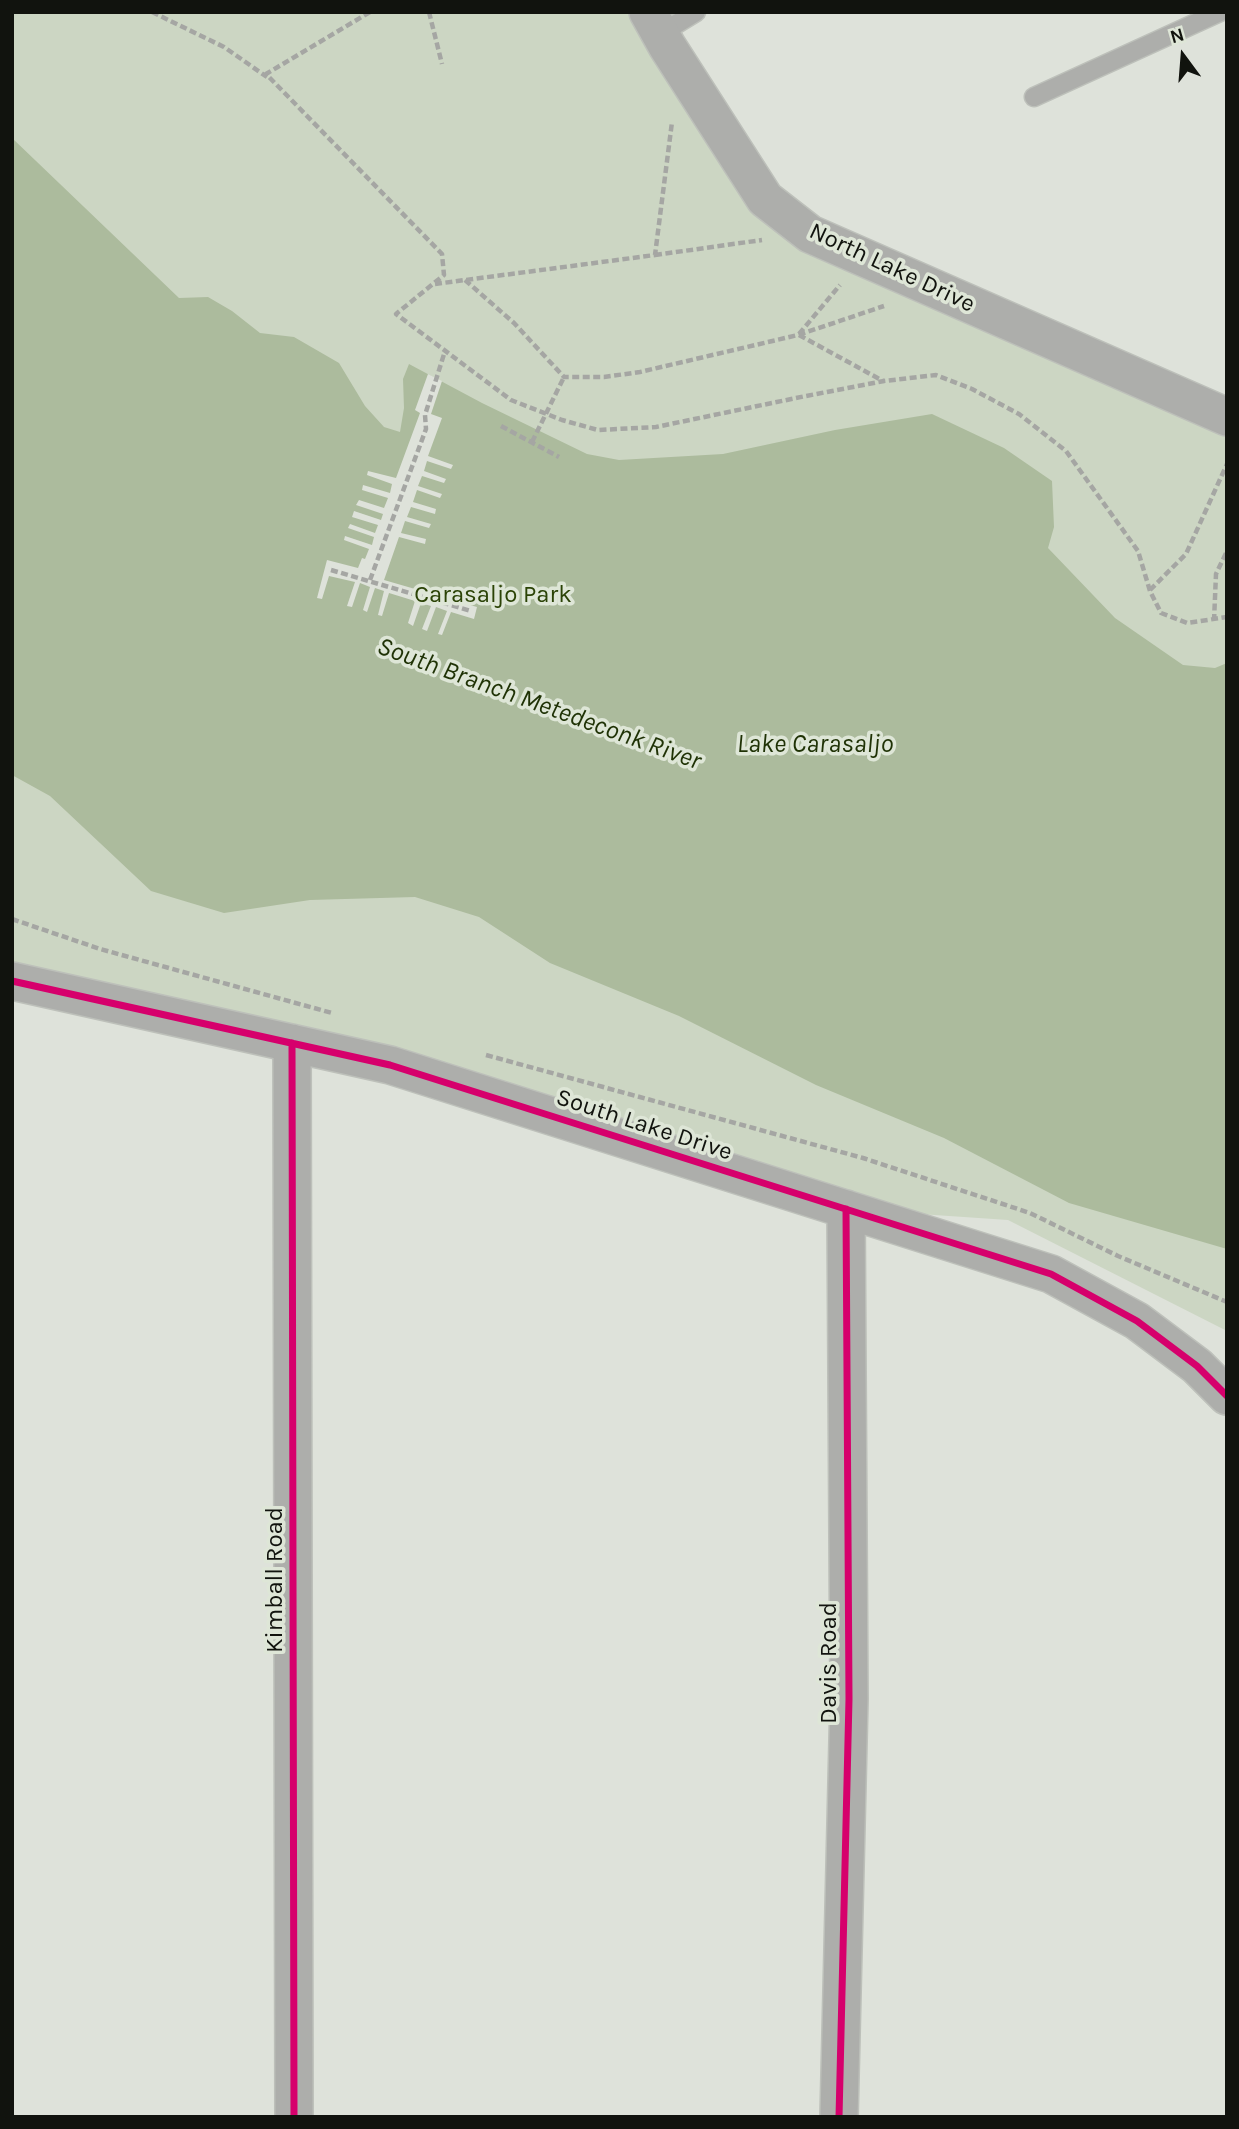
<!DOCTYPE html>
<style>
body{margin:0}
#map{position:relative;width:1239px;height:2129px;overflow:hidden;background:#dee2da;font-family:Karla,sans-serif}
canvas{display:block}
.frame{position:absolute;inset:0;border:14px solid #11130e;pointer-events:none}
.north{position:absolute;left:1148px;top:21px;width:70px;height:70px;-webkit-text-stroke:5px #dee6d7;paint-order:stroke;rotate:344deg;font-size:19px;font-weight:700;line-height:28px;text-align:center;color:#11130e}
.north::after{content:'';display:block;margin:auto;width:24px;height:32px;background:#11130e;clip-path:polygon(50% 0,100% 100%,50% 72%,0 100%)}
</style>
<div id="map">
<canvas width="1239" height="2129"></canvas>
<div class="frame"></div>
<div class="north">N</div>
</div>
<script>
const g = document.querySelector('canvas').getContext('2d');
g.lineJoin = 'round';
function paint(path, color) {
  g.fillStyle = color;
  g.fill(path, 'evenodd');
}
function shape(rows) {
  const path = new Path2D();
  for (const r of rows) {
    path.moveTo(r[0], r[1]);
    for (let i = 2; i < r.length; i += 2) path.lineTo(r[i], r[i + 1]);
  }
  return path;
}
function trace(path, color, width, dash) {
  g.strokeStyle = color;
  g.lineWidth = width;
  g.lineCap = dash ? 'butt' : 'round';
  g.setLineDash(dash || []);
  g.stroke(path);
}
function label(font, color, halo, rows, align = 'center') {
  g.font = font + ' Karla,sans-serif';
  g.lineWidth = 7;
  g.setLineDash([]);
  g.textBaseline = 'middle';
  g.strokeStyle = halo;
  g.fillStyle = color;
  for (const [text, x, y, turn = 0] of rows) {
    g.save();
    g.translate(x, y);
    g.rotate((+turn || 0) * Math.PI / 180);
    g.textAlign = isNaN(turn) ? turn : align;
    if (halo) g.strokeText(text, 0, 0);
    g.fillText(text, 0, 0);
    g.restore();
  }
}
const green = shape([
 [12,12,648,12,765,199,1227,417,1227,1331,1008,1220,846,1209,390,1065,12,981]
]);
const water = shape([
 [12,138,179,298,208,297,232,311,260,333,294,337,339,363,365,406,384,427,400,432,404,408,403,379,409,364,482,403,587,454,619,460,723,454,835,430,932,414,1004,448,1052,481,1054,527,1048,548,1115,618,1183,665,1215,668,1227,663,1227,1249,1069,1203,944,1138,816,1085,679,1016,550,963,479,917,415,897,310,900,224,913,151,891,50,796,12,775]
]);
const pier = shape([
 [428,374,442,381,431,414,442,418,428,456,453,465,451,469,427,461,424,471,446,479,444,483,422,476,418,486,442,494,440,498,417,490,413,502,436,509,435,514,411,507,407,517,431,524,429,528,405,521,401,533,426,539,425,544,399,537,384,580,477,607,474,619,451,612,442,635,438,634,447,611,436,607,427,631,422,629,431,606,421,603,413,626,408,623,415,601,389,593,382,616,378,615,384,591,375,588,367,612,363,610,370,587,360,583,352,607,347,606,355,582,329,576,322,599,317,598,327,560,358,568,362,558,365,559,369,549,344,540,345,536,372,545,374,537,348,528,350,524,375,533,378,525,352,517,354,511,381,520,383,514,356,505,359,500,384,508,388,498,362,490,363,485,390,493,392,484,367,475,368,471,396,478,420,413,415,410]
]);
const path = shape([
 [152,12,224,47,267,77],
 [370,12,266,74,442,254,444,275,396,314,511,400,562,420,598,430,656,427,806,396,884,381,936,375,972,389,1019,414,1066,451,1138,551,1150,591,1161,613,1187,623,1227,617],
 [429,12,442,64],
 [655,255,762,240],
 [465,280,514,323,564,377,604,377,640,372,798,335,884,306],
 [435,284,655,255,672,122],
 [799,334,840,285],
 [799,335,883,381],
 [501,426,559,457],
 [532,442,564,377],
 [331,570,471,611],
 [370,580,426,429,425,415,445,351],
 [1150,590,1186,554,1227,464],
 [1214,621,1216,574,1227,551],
 [12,919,100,949,332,1013],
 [486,1055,863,1158,1030,1213,1118,1256,1227,1302]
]);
const lane = shape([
 [660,34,696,12],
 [1034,97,1220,12]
]);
const street = shape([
 [648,12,667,46,765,199,810,234,1227,417],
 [12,981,390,1065,1051,1274,1137,1321,1197,1366,1227,1396],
 [292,1043,294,2117],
 [839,2117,849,1699,846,1209]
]);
const cycleway = shape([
 [12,981,390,1065,1051,1274,1137,1321,1197,1366,1227,1396],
 [292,1043,294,2117],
 [839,2117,849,1699,846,1209]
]);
const streetNames = [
 ["North Lake Drive",892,268,25],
 ["South Lake Drive",644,1125,18],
 ["Kimball Road",275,1580,-90],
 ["Davis Road",829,1663,-90]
];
const parkNames = [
 ["Carasaljo Park",493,595]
];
const waterNames = [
 ["South Branch Metedeconk River",539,704,20],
 ["Lake Carasaljo",815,745]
];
paint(green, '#ccd6c3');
paint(water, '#acbb9d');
paint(pier, '#dee2da');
trace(lane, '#bdc0ba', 21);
trace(street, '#bdc0ba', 40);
trace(path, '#a5a6a3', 4.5, [7, 3.5]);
trace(lane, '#adaeab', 18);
trace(street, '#adaeab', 37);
trace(cycleway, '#d6006c', 7);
label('24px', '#11130e', '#dee6d7', streetNames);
label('24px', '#2b4306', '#dee6d7', parkNames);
label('italic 26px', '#1f3205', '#dee6d7', waterNames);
</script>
